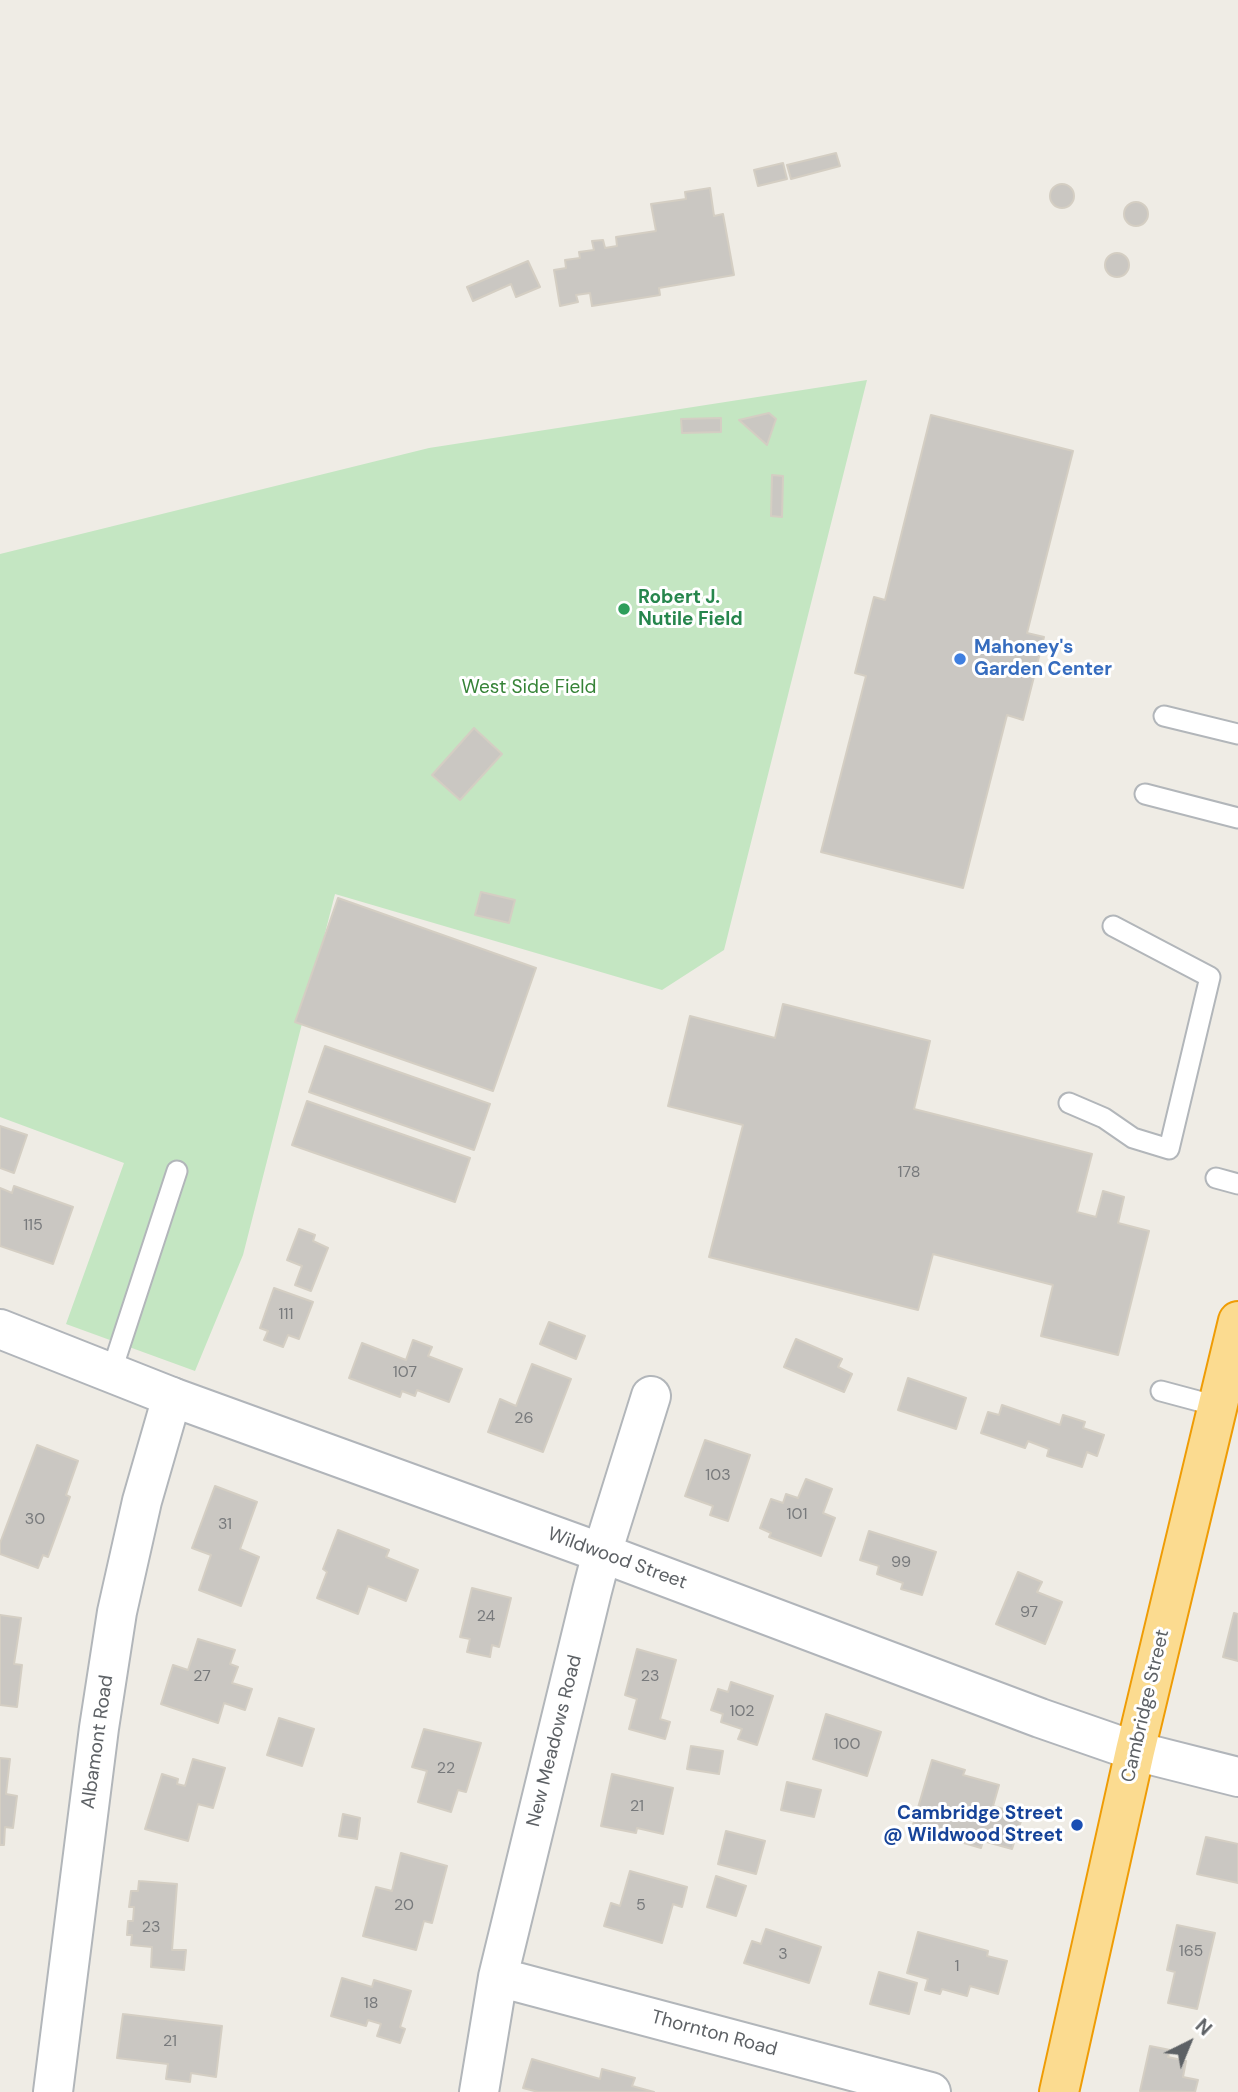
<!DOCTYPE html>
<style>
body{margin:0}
#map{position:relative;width:1238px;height:2092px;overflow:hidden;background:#efece5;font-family:"DM Sans",sans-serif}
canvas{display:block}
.north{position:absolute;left:1154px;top:2008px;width:70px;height:70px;-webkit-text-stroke:5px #fff;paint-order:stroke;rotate:43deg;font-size:19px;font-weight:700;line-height:28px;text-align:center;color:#5d6165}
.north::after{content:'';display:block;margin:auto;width:24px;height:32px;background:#5d6165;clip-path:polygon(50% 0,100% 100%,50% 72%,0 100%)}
</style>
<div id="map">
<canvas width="1238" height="2092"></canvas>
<div class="north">N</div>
</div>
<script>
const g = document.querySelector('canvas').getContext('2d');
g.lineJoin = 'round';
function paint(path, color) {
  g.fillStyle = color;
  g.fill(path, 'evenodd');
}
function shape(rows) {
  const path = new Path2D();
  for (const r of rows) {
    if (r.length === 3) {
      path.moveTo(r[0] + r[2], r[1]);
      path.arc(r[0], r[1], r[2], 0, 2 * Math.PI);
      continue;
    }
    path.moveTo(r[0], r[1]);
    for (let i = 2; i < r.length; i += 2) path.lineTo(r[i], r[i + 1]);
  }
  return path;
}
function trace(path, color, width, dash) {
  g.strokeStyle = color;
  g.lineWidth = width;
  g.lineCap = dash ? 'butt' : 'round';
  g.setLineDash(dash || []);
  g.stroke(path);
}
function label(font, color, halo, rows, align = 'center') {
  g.font = font + ' "DM Sans",sans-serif';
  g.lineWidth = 6;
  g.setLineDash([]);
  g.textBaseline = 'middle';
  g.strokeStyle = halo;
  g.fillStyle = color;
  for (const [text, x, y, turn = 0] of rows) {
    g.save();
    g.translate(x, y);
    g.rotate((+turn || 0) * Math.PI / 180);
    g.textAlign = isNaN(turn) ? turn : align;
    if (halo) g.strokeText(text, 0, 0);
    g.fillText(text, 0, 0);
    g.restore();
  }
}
const green = shape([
 [867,380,724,950,662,990,335,894,243,1255,195,1371,66,1324,124,1163,0,1117,0,554,429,448]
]);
const building = shape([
 [836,153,840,166,791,179,787,165,836,153],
 [783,163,787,179,758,186,754,170,783,163],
 [1062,196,12],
 [710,188,714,216,723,214,734,275,659,288,660,295,592,306,590,293,576,295,578,302,560,306,554,270,566,268,565,260,580,258,579,252,594,250,592,241,603,240,605,248,617,246,616,237,656,231,651,204,686,199,685,192,710,188],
 [1136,214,12],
 [1117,265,12],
 [528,261,540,287,516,297,511,284,473,301,467,287,528,261],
 [769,413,776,419,767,445,739,420,769,413],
 [931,415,1073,451,1027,633,1044,637,1023,720,1007,715,963,888,821,852,866,676,855,673,874,597,885,600,931,415],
 [721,418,721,432,682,433,681,419,721,418],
 [772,475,783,476,782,517,771,516,772,475],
 [474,728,502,754,460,800,432,775,474,728],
 [481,892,515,900,509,923,475,915,481,892],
 [338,898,536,968,493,1091,295,1022,338,898],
 [783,1004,930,1041,914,1109,1092,1154,1077,1212,1096,1217,1103,1191,1124,1197,1118,1223,1149,1231,1118,1355,1041,1336,1053,1285,933,1254,918,1310,709,1257,743,1125,668,1106,690,1016,775,1038,783,1004],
 [325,1046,490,1104,474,1150,309,1092,325,1046],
 [307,1101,470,1158,455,1202,292,1145,307,1101],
 [0,1126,27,1135,14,1173,0,1168,0,1126],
 [14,1186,73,1207,53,1264,0,1246,0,1188,12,1193,14,1186],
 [299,1229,315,1235,313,1241,328,1248,311,1291,295,1285,302,1266,287,1260,299,1229],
 [274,1288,313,1302,299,1339,288,1335,283,1347,264,1340,268,1331,260,1328,274,1288],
 [549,1322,585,1336,576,1359,540,1344,549,1322],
 [796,1339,842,1359,838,1367,852,1374,844,1392,784,1367,796,1339],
 [413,1340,432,1347,428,1356,462,1369,449,1402,417,1390,415,1396,402,1391,400,1397,349,1378,362,1343,406,1360,413,1340],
 [532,1364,571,1379,543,1452,488,1432,500,1399,516,1406,532,1364],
 [908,1378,966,1398,956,1429,898,1410,908,1378],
 [1002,1405,1060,1425,1063,1415,1085,1422,1083,1428,1104,1435,1097,1456,1087,1452,1082,1467,1047,1456,1049,1449,1028,1441,1025,1448,981,1433,988,1412,999,1415,1002,1405],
 [705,1440,750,1455,728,1521,710,1515,713,1506,685,1496,705,1440],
 [37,1445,78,1461,66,1495,70,1497,48,1557,43,1555,38,1568,0,1554,0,1543,37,1445],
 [806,1479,832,1489,823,1513,835,1518,821,1556,769,1537,771,1533,760,1528,771,1499,783,1503,786,1494,798,1498,806,1479],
 [215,1486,257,1502,240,1549,259,1557,241,1606,199,1590,211,1555,192,1548,215,1486],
 [338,1530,389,1550,386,1557,418,1570,406,1601,368,1586,358,1614,317,1598,327,1572,323,1569,338,1530],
 [869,1531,936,1552,922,1595,901,1589,903,1583,877,1574,879,1566,860,1560,869,1531],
 [1018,1572,1042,1582,1037,1592,1062,1602,1045,1644,996,1624,1018,1572],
 [472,1588,511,1598,499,1647,492,1645,490,1657,467,1652,470,1639,460,1637,472,1588],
 [1234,1613,1238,1614,1238,1661,1223,1657,1234,1613],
 [0,1615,21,1618,14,1664,22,1665,17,1707,0,1705,0,1615],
 [198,1639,235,1650,230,1664,238,1667,232,1683,252,1689,245,1710,224,1703,218,1723,161,1704,173,1665,188,1670,198,1639],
 [637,1649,676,1660,660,1719,670,1722,665,1739,629,1729,637,1699,625,1695,637,1649],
 [731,1682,773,1696,757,1745,738,1739,742,1729,721,1722,723,1714,711,1710,718,1689,728,1692,731,1682],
 [826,1714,881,1732,867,1776,813,1759,826,1714],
 [279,1718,314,1729,302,1766,267,1755,279,1718],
 [424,1729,481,1743,466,1792,458,1790,451,1812,418,1802,427,1771,412,1767,424,1729],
 [691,1746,723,1751,719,1774,687,1769,691,1746],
 [0,1758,10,1759,6,1794,17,1796,13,1828,5,1827,4,1845,0,1845,0,1758],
 [193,1759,225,1768,213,1808,198,1804,188,1841,145,1829,162,1774,178,1779,177,1784,185,1786,193,1759],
 [932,1760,965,1770,963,1775,999,1785,993,1806,1023,1815,1012,1849,983,1841,981,1848,912,1828,932,1760],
 [612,1774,673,1788,663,1834,637,1828,636,1833,601,1826,612,1774],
 [787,1782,821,1790,814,1817,781,1810,787,1782],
 [343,1814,360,1818,357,1839,339,1836,343,1814],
 [726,1831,765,1841,756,1874,718,1864,726,1831],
 [1206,1837,1238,1844,1238,1883,1197,1874,1206,1837],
 [401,1853,447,1866,432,1923,424,1921,416,1950,363,1936,376,1887,392,1891,401,1853],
 [630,1871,687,1887,682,1907,673,1904,662,1943,604,1926,611,1903,620,1906,630,1871],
 [716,1876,746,1886,736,1916,707,1907,716,1876],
 [139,1881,177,1884,172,1950,186,1950,184,1970,151,1967,152,1947,131,1945,132,1935,127,1935,128,1921,133,1921,134,1907,129,1907,131,1891,138,1891,139,1881],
 [1177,1925,1215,1933,1197,2009,1168,2003,1175,1972,1167,1970,1177,1925],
 [766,1929,821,1947,809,1983,744,1963,752,1941,761,1944,766,1929],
 [918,1932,988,1951,987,1956,1007,1961,998,1994,970,1986,967,1996,942,1989,940,1994,925,1990,928,1979,907,1973,918,1932],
 [879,1972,917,1983,909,2014,870,2004,879,1972],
 [342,1978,372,1987,374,1980,411,1991,400,2027,405,2029,400,2043,377,2036,381,2024,368,2020,366,2026,331,2016,342,1978],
 [123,2014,222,2026,216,2077,191,2073,190,2082,166,2079,168,2064,117,2058,123,2014],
 [1150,2046,1170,2050,1168,2057,1186,2061,1183,2077,1198,2080,1195,2092,1140,2091,1150,2046],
 [532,2059,600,2079,602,2069,635,2078,632,2086,654,2092,538,2092,523,2088,532,2059]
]);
const lane = shape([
 [1164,716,1238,734],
 [1145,794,1238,818],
 [1069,1103,1104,1118,1133,1138,1169,1149,1210,977,1113,926],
 [1216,1178,1238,1184],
 [111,1373,177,1171],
 [1161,1391,1217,1406]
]);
const street = shape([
 [498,1977,931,2092],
 [53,2092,99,1728,117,1612,142,1501,172,1397],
 [479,2092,498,1977,592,1591,602,1553,651,1396]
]);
const secondary = shape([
 [0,1329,172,1397,602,1553,1040,1718,1135,1751,1238,1777]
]);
const highway = shape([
 [1059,2092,1135,1751,1238,1321]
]);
const markers = [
 [624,609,7,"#2e9e5b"],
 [960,659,7,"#3f7fe0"],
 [1077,1825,7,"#1a4fb4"]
];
const numberNames = [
 ["178",909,1173],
 ["115",33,1226],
 ["111",286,1315],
 ["107",405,1373],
 ["26",524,1419],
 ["103",718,1476],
 ["101",797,1515],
 ["30",35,1520],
 ["31",225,1525],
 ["99",901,1563],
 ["97",1029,1613],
 ["24",486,1617],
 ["27",202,1677],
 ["23",650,1677],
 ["102",742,1712],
 ["100",847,1745],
 ["22",446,1769],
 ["21",637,1807],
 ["20",404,1906],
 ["5",641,1906],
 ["23",151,1928],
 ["165",1191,1952],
 ["3",783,1955],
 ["1",957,1967],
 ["18",371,2004],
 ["21",170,2042]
];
const leisureNames = [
 ["Robert J.",638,598],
 ["Nutile Field",638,620]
];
const shopNames = [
 ["Mahoney's",974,648],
 ["Garden Center",974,670]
];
const parkNames = [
 ["West Side Field",529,688]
];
const streetNames = [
 ["Wildwood Street",617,1559,20],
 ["Cambridge Street",1146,1706,-77],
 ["New Meadows Road",555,1741,-76],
 ["Albamont Road",98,1742,-82],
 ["Thornton Road",714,2034,15]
];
const transitNames = [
 ["Cambridge Street",1063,1814],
 ["@ Wildwood Street",1063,1836]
];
paint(green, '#c4e6c2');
paint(building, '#cac7c2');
trace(building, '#d4cec3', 2);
trace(lane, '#b2b6ba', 23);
trace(street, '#b2b6ba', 42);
trace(secondary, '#b1b5ba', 42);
trace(highway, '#ef9c05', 42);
trace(lane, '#fff', 19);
trace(street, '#fff', 38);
trace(secondary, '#fff', 38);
trace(highway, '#fbdb90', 38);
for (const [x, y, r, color] of markers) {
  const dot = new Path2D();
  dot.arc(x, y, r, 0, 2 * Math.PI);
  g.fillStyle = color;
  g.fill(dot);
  trace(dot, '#fff', 2.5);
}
label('16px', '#787a7c', null, numberNames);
label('bold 19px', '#27864d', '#fff', leisureNames, 'left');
label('bold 19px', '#366cbe', '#fff', shopNames, 'left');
label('19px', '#368337', '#fff', parkNames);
label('19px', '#5d6165', '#fff', streetNames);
label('bold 19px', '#164399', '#fff', transitNames, 'right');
</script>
